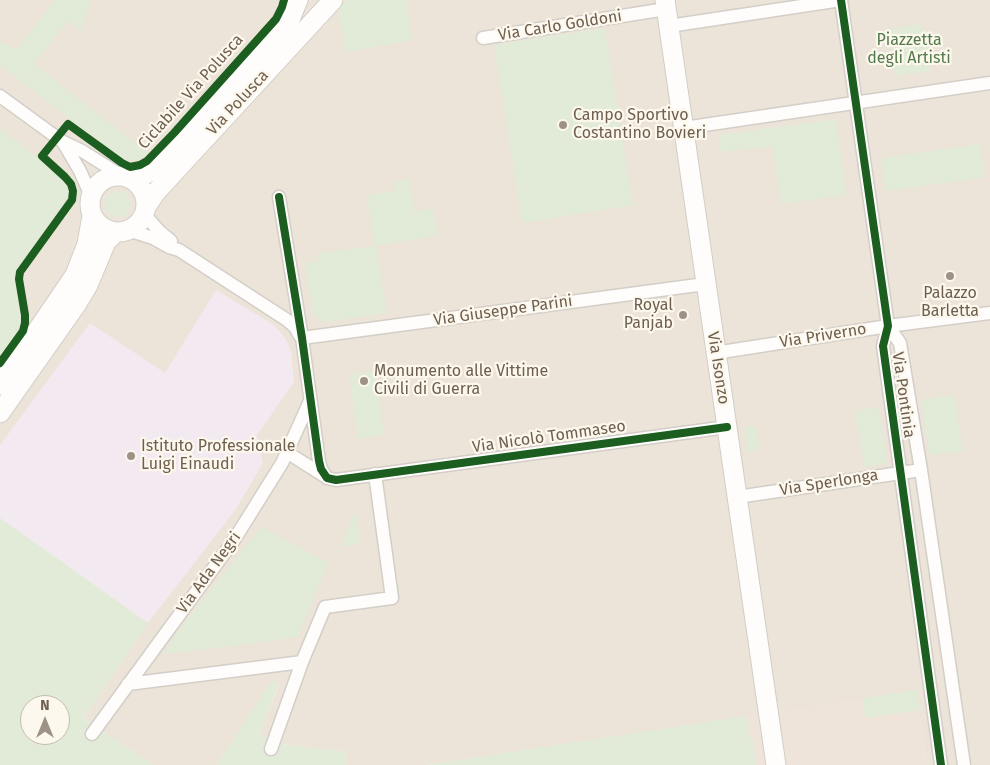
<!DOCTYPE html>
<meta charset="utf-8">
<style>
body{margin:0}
#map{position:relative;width:990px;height:765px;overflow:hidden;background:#f5f2eb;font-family:"Fira Sans",sans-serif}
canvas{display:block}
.north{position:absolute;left:20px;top:695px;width:50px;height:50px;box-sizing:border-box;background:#fcf8ed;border:1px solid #c4bbae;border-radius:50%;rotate:0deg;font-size:14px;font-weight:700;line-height:20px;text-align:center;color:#6f5f4f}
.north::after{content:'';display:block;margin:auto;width:18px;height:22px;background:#9e9286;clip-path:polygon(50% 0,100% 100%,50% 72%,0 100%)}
</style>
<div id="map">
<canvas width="990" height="765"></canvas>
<div class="north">N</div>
</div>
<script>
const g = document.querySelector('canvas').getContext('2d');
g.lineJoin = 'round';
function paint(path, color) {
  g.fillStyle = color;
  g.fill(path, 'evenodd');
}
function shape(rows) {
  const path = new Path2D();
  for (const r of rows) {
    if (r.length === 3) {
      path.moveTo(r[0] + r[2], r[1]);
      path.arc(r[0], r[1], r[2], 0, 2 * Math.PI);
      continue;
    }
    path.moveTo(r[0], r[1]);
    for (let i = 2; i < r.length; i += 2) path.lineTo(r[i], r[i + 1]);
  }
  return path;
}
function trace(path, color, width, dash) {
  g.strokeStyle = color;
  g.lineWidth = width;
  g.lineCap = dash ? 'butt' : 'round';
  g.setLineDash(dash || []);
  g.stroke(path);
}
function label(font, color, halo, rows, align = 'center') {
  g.font = font + ' "Fira Sans",sans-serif';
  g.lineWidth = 4.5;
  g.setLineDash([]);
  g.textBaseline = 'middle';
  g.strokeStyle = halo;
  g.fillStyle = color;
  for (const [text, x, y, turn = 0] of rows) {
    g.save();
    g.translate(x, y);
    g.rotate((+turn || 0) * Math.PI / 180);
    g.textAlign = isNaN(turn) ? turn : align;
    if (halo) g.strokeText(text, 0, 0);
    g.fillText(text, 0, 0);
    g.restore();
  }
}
const residential = shape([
 [0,0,990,0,990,765,927,765,916,691,427,765,345,765,346,752,281,744,258,734,279,685,272,681,217,765,153,765,83,718,148,623,0,518]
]);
const commercial = shape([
 [916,691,927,765,756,765,753,739,749,738,746,716]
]);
const education = shape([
 [216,290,274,325,286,339,291,352,294,382,257,435,263,463,236,509,148,623,0,518,0,445,90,323,165,373]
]);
const green = shape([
 [55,0,90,0,81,32,68,21,34,64,148,153,143,158,136,160,129,160,119,156,0,65,0,41,16,50],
 [347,0,407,0,411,40,346,52,338,9],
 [923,24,930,71,895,76,888,29],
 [605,28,633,205,522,223,494,45],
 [836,119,846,195,781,204,773,146,721,152,719,135],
 [0,128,63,178,71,190,69,196,19,266,16,274,22,320,15,335,0,356],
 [980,144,985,177,886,191,881,158],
 [409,179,414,212,433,209,438,235,376,246,387,313,327,322,313,316,305,263,318,261,317,253,375,246,367,195,395,191,394,182],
 [118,204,13],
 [375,371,384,435,358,439,349,374],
 [954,395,963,451,932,455,929,453,921,400],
 [878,407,887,461,885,463,864,467,855,410],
 [756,425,759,448,748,453,744,427],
 [356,509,361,544,340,547],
 [0,518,148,623,83,718,153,765,0,765],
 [30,705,60,705,60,735,30,735],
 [261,527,328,563,298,637,168,654,164,652,181,627],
 [272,680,279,684,258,734,281,744,346,752,345,765,217,765],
 [917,690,920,710,865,718,863,698],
 [746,716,749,737,753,739,756,765,427,765]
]);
const street = shape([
 [841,0,888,326,883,346,941,765],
 [669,26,841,0],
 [483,38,666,9],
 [0,96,63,142,82,151,122,176],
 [684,128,990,83],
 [63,142,80,171,88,189,90,198],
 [279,197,302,338,319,461,321,469,327,478,336,480,727,427],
 [144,214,160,232,171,241],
 [128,230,153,238,169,247,179,250,287,320,295,327,300,336],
 [888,326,900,343,921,470,964,765],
 [302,338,705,284],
 [715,353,888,326,990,313],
 [288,453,326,477],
 [737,497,921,470],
 [128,684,302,662],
 [92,734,234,540,282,463,310,401],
 [271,749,302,662,325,607,392,598,375,474]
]);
const secondary = shape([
 [665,0,776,765],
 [118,204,28],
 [134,181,156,168,270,45,289,22,298,0],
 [146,207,156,192,333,0],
 [0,385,75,275,87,244,92,216],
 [0,413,76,305,88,285,106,242,116,232]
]);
const cycleway = shape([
 [841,0,888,326,883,346,941,765],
 [279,197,302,338,319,461,321,469,327,478,336,480,727,427],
 [0,363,23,331,25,323,25,315,19,279,20,272,72,200,73,191,71,184,65,177,42,156,68,124,122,163,130,167,140,165,147,161,174,133,276,19,282,7,284,0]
]);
const markers = [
 [563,125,5,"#9e9286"],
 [950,276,5,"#9e9286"],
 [683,315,5,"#9e9286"],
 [364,381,5,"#9e9286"],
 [131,456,5,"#9e9286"]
];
const streetNames = [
 ["Via Carlo Goldoni",560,26,-9],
 ["Ciclabile Via Polusca",191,92,-48],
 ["Via Polusca",238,103,-47],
 ["Via Giuseppe Parini",503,311,-8],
 ["Via Priverno",823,336,-9],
 ["Via Isonzo",718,368,81],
 ["Via Pontinia",903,395,82],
 ["Via Nicolò Tommaseo",549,437,-8],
 ["Via Sperlonga",829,483,-9],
 ["Via Ada Negri",209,573,-54]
];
const parkNames = [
 ["Piazzetta",909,41],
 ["degli Artisti",909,59]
];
const poiNames = [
 ["Campo Sportivo",573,116],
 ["Costantino Bovieri",573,134],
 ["Palazzo",950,294,"center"],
 ["Barletta",950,312,"center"],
 ["Royal",673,306,"right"],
 ["Panjab",673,324,"right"],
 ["Monumento alle Vittime",374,372],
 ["Civili di Guerra",374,390],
 ["Istituto Professionale",141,447],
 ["Luigi Einaudi",141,465]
];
paint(residential, '#ece4d8');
paint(commercial, '#efe4da');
paint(education, '#f3eaf1');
paint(green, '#e1ebd7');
trace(street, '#d3cec8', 15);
trace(secondary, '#d2cec7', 21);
trace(street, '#fefdfc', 12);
trace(secondary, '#fefdfc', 19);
trace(cycleway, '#1b5e20', 8);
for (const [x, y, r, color] of markers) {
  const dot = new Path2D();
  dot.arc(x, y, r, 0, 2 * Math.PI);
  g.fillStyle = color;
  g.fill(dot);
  trace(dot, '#fcf8ed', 2);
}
label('16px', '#6f5f4f', '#fcf8ed', streetNames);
label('16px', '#547a4c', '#fcf8ed', parkNames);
label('16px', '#6f5f4f', '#fcf8ed', poiNames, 'left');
</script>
